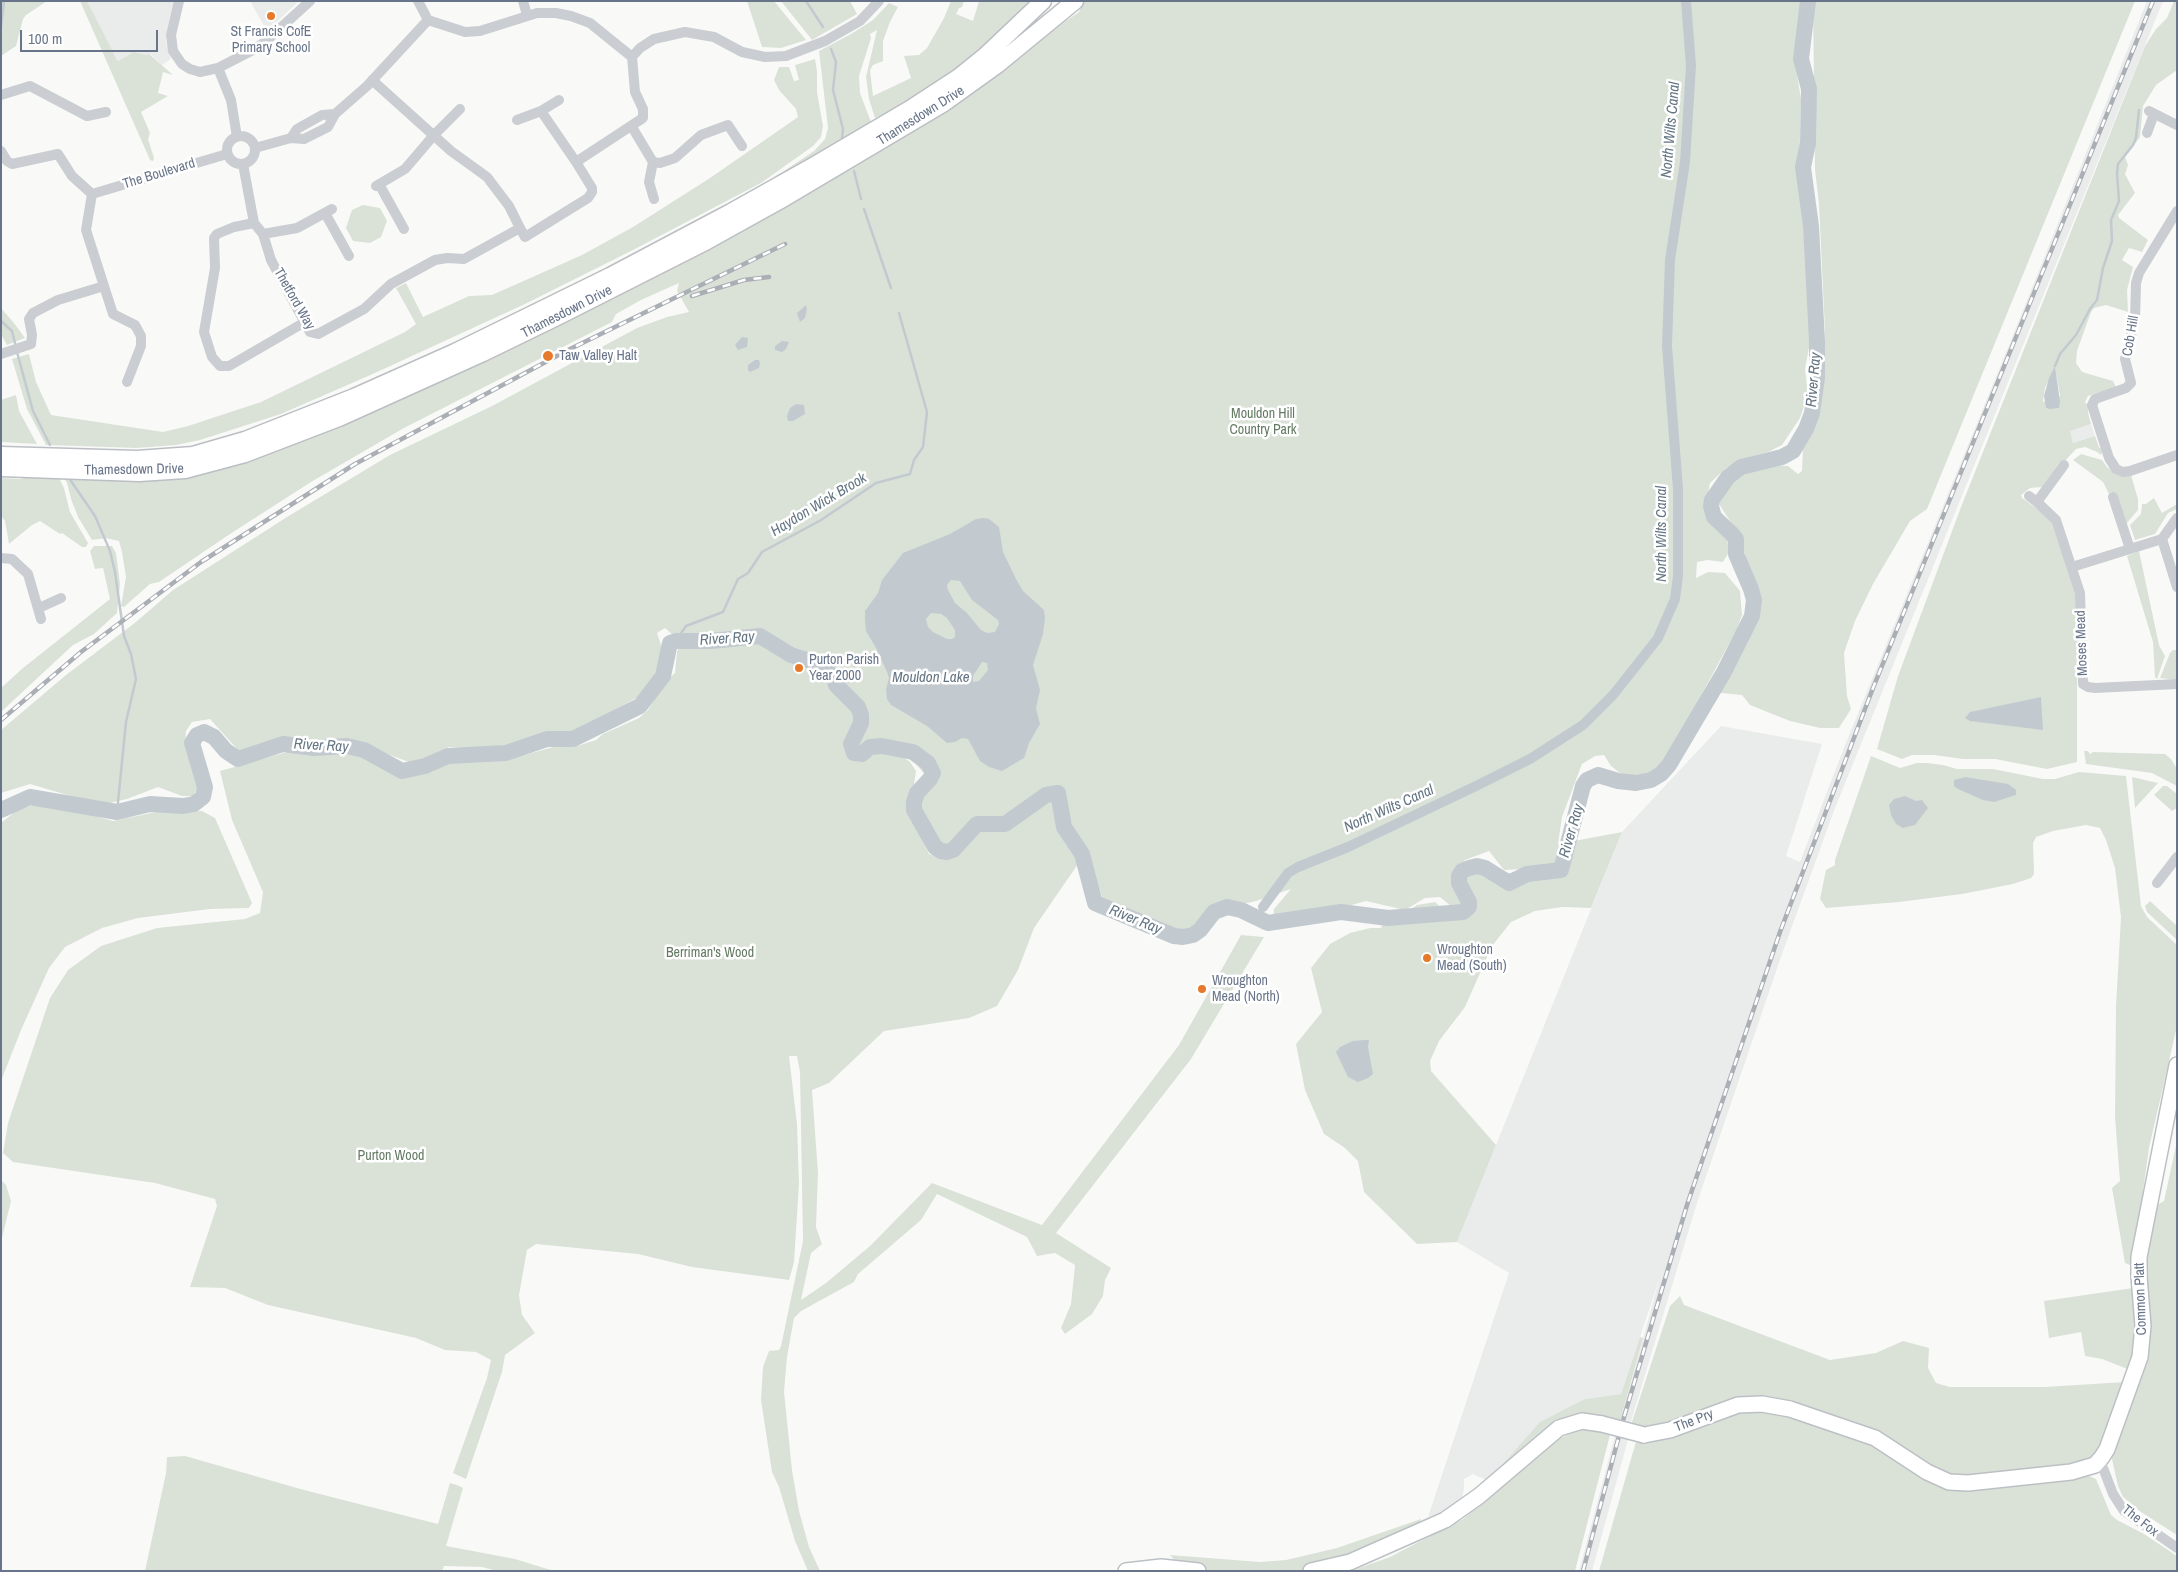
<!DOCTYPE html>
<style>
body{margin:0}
#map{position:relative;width:2178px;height:1572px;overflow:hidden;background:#f9faf8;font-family:"Archivo Narrow",sans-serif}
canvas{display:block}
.frame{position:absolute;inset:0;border:2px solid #687489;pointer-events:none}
.scale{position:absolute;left:20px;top:30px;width:138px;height:22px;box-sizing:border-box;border:2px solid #687489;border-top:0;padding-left:6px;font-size:15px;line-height:18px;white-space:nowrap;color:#687489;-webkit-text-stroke:4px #fff;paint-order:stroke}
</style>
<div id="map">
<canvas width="2178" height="1572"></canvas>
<div class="frame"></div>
<div class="scale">100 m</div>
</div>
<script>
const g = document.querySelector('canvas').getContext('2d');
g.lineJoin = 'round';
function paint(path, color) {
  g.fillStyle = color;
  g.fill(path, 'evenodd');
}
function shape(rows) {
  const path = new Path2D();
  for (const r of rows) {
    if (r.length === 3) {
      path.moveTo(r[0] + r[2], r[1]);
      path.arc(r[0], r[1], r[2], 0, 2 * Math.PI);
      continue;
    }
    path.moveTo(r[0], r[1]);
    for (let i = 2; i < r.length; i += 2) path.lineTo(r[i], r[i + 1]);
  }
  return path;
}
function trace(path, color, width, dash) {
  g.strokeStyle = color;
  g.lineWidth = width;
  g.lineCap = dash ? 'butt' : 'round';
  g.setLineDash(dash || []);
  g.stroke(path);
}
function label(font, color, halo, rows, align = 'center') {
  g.font = font + ' "Archivo Narrow",sans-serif';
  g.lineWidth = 5;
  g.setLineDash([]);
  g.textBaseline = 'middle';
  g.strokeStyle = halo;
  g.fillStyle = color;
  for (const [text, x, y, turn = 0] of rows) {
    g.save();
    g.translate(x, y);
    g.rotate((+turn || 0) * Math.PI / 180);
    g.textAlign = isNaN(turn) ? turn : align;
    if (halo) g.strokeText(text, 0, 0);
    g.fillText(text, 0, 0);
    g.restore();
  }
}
const built = shape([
 [87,1,174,1,166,33,166,42,171,59,162,65,149,53,148,55,135,52,118,61,106,42],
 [250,1,299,1,267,31],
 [2147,1,2163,1,1835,808,1782,954,1697,1203,1629,1428,1619,1425,1660,1277,1621,1394,1585,1399,1488,1481,1473,1474,1464,1479,1464,1489,1462,1498,1446,1510,1428,1517,1509,1273,1457,1242,1622,832,1721,726,1822,744,1786,856,1800,862,1845,745,2007,350],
 [2091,424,2095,436,2073,443,2069,431],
 [1616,1432,1629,1436,1592,1571,1579,1571]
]);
const green = shape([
 [1,1,47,1,26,15,23,19,16,46,1,56],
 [80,1,87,1,117,60,118,61,134,52,147,55,148,53,173,75,163,72,158,93,168,96,141,112,150,133,148,139,154,158,153,161,150,160],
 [747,1,774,1,806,40,781,48,762,47],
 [781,1,850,1,857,14,812,40],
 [951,1,964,1,962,7,959,8,956,14,973,21,979,1,1030,1,1025,13,978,57,934,88,888,116,886,113,875,118,869,99,866,77,877,30,870,34,871,38,859,76,860,93,871,122,830,146,831,150,722,211,489,330,307,412,239,437,200,448,172,453,127,455,1,450,1,446,154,452,199,445,263,426,308,408,443,349,668,237,757,189,814,151,825,139,828,128,819,51,851,34,873,20,889,3,898,7,890,22,883,41,883,61,873,65,870,70,873,96,911,78,904,56,919,55,927,48,944,18],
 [1084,1,1801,1,1795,63,1801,99,1799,174,1812,331,1805,369,1808,395,1800,418,1782,445,1768,452,1742,459,1726,468,1710,483,1707,501,1713,521,1726,531,1729,552,1723,562,1708,560,1697,562,1696,578,1708,572,1725,573,1740,591,1742,615,1737,629,1673,747,1655,772,1638,778,1620,773,1611,766,1604,755,1595,756,1582,764,1562,817,1558,844,1622,832,1591,908,1562,907,1535,911,1511,922,1492,946,1465,1007,1439,1041,1430,1061,1431,1071,1496,1145,1457,1242,1417,1244,1364,1192,1358,1161,1345,1148,1324,1134,1305,1090,1296,1044,1322,1012,1311,968,1330,944,1350,933,1370,928,1381,928,1389,910,1403,915,1417,905,1435,902,1449,915,1463,918,1473,909,1467,892,1459,881,1464,868,1474,860,1491,863,1505,873,1517,873,1522,869,1504,870,1489,851,1465,860,1455,873,1463,904,1452,907,1440,897,1425,898,1405,910,1366,901,1315,915,1273,918,1274,909,1291,889,1256,901,1243,904,1223,904,1214,908,1210,922,1203,928,1191,935,1178,938,1161,932,1104,902,1093,870,1080,847,1066,828,1057,790,1046,797,1050,797,1052,801,1057,824,1069,841,1078,864,1034,928,1018,970,997,1006,969,1018,884,1031,829,1083,812,1090,818,1173,816,1227,822,1244,811,1253,801,1300,826,1283,870,1246,932,1183,1042,1225,1179,1045,1241,935,1264,937,1191,1059,1056,1233,1111,1268,1105,1280,1103,1296,1092,1314,1065,1334,1061,1328,1071,1304,1075,1265,1055,1253,1037,1256,1027,1237,937,1194,921,1220,858,1274,854,1282,801,1311,794,1318,787,1357,784,1392,792,1470,799,1511,809,1547,820,1571,808,1571,795,1541,779,1487,772,1472,761,1400,763,1367,769,1351,779,1350,781,1346,803,1241,800,1072,797,1056,789,1056,797,1124,799,1184,794,1262,789,1280,692,1267,638,1254,536,1244,527,1250,519,1295,522,1315,535,1333,505,1355,502,1372,466,1479,453,1473,487,1378,491,1360,476,1352,445,1350,416,1338,268,1305,225,1288,190,1287,217,1206,215,1199,155,1183,13,1162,3,1153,8,1123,50,998,68,970,101,946,157,928,245,919,260,913,263,892,232,820,220,771,287,752,338,753,353,750,373,755,398,773,411,776,435,770,456,758,505,760,561,745,577,746,596,740,603,734,639,718,648,710,666,681,675,673,677,652,680,646,688,644,717,646,761,637,772,641,796,659,816,664,826,670,840,700,854,709,860,723,860,729,853,733,849,745,849,750,858,762,864,761,871,754,862,757,853,749,863,736,864,728,855,707,839,691,829,669,817,662,790,651,772,637,756,633,729,639,674,636,665,628,657,633,663,651,656,674,638,697,570,735,539,739,510,746,480,749,449,747,425,759,409,762,349,740,285,739,258,750,238,750,210,719,192,722,186,731,185,747,198,787,193,796,182,796,158,787,127,799,101,805,30,784,1,793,1,730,66,675,136,622,173,590,287,517,390,455,492,406,637,328,667,317,689,312,677,291,679,283,641,300,616,314,612,322,404,428,311,482,230,534,159,582,150,584,124,607,121,606,126,577,122,552,119,541,106,538,92,540,78,517,71,499,67,483,64,478,138,482,185,479,241,463,447,378,615,297,784,207,897,140,898,136,1079,12],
 [893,750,902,751,913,761,928,778,919,794,915,805,918,818,934,851,940,854,951,854,959,848,968,830,976,825,980,826,969,836,959,852,942,858,929,854,911,817,907,801,914,784,916,771,910,762],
 [1813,1,2135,1,1927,509,1910,521,1873,584,1855,621,1844,653,1847,696,1851,709,1839,728,1820,728,1790,721,1750,705,1742,695,1721,693,1718,687,1752,628,1757,608,1750,571,1739,535,1719,504,1737,476,1774,465,1788,466,1798,474,1802,471,1803,448,1822,394,1825,331,1819,204,1815,170],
 [2174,1,2177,1,2177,70,2156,85,2143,106,2140,137,2125,157,2128,165,2125,174,2135,193,2118,215,2119,218,2148,240,2142,252,2129,248,2122,260,2133,267,2127,290,2128,312,2106,305,2094,308,2091,312,2077,351,2076,363,2082,372,2113,381,2116,387,2088,396,2085,402,2089,407,2088,413,2091,424,2070,431,2073,443,2095,436,2099,447,2103,450,2101,455,2097,452,2085,447,2076,449,2063,463,2059,463,2042,487,2030,488,2021,495,2022,498,2050,518,2077,595,2077,762,2047,769,1995,759,1963,759,1934,755,1912,755,1902,759,1877,749,1898,676,1961,507,2145,46,2156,29,2167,18],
 [2055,367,2060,396,2043,402,2045,388],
 [815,59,817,71,817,92,823,126,821,137,813,146,761,183,633,250,525,304,375,373,281,414,200,440,176,445,137,448,46,445,27,409,12,359,29,354,36,382,51,415,163,432,188,426,261,402,405,332,416,324,396,288,406,283,423,317,469,296,492,295,582,255,633,227,710,178,798,117,796,109,779,90,774,80,779,67,789,67,794,81,799,80,795,65],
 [363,205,380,208,387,221,381,237,370,243,353,241,346,228,352,210],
 [1,308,14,323,25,338,7,345,1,334],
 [16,395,19,411,37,444,1,442,1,400],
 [2081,454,2102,460,2107,467,2116,474,2131,475,2138,499,2138,510,2126,524,2112,492,2109,494,2103,482,2073,460],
 [26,477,59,478,64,488,70,512,88,543,86,547,82,547,62,533,60,534,40,521,32,525,9,544,5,521,1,516,1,478,21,479],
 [2154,498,2162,513,2177,504,2177,509,2168,513,2155,534,2135,540,2130,525,2141,514,2142,504,2146,504],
 [94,546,112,546,116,553,120,584,117,613,94,634,73,645,1,712,1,688,23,668,110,599,103,568,95,569,90,551],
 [2139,551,2159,645,2165,656,2157,679,2155,677,2153,642,2127,556],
 [2173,650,2177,650,2177,680,2160,678,2170,653],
 [2084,751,2088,751,2090,754,2093,752,2165,754,2171,759,2177,769,2177,786,2152,773,2086,764],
 [1871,756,1900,768,1917,763,1927,763,1943,765,1957,769,1993,769,2043,779,2055,779,2079,772,2126,776,2141,906,2147,917,2177,945,2177,1026,2149,1148,2133,1262,2130,1265,2125,1263,2112,1188,2120,1181,2115,1117,2116,1006,2121,917,2115,868,2106,840,2100,828,2086,825,2053,831,2036,837,2033,843,2034,874,2031,878,2013,884,1962,894,1899,902,1826,908,1820,899,1826,870,1835,865,1835,860],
 [2132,777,2158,783,2135,808],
 [2163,786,2167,786,2177,794,2177,808,2172,811,2154,795],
 [33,805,74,810,113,821,161,811,202,811,215,818,252,903,249,908,210,909,138,918,102,928,65,947,49,968,21,1030,1,1081,1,823,16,811],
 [2150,901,2177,926,2177,940,2147,912,2145,906],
 [2177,1141,2177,1535,2141,1512,2123,1497,2118,1486,2112,1459,2113,1439,2149,1319,2147,1269,2144,1266,2157,1205,2164,1201],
 [1,1180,6,1185,11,1201,1,1242],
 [2133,1288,2137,1338,2130,1370,2102,1359,2085,1356,2081,1332,2049,1338,2044,1301],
 [1680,1296,1684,1305,1830,1360,1876,1353,1903,1341,1929,1348,1928,1368,1936,1383,1950,1387,2044,1387,2125,1382,2095,1458,2083,1465,1958,1480,1780,1403,1658,1428,1630,1428,1670,1306],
 [1640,1337,1643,1338,1619,1425,1592,1416,1488,1481,1540,1422,1585,1399,1621,1394],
 [1757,1410,1791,1415,1870,1443,1906,1464,1932,1483,1952,1491,2089,1476,2096,1479,2111,1515,2117,1520,2144,1534,2177,1556,2177,1571,1599,1571,1637,1438,1737,1412],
 [1580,1429,1611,1431,1575,1571,1351,1571,1390,1557,1463,1519,1487,1499,1543,1446],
 [185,1456,304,1490,438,1524,450,1483,457,1485,463,1488,446,1546,515,1559,554,1571,497,1571,482,1567,444,1566,442,1571,145,1571,166,1473,167,1457],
 [1421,1519,1418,1529,1316,1568,1302,1571,1183,1570,1170,1555,1260,1562,1286,1560,1337,1548]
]);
const water = shape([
 [806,305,807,309,805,318,800,322,797,313],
 [742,337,748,338,747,347,738,350,735,345],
 [782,341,789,342,786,349,782,352,775,350,775,346],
 [755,360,759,360,760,364,759,368,750,372,748,370,748,365],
 [2055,366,2060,402,2059,408,2050,409,2046,408,2044,396,2049,378],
 [796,404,804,405,805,414,793,421,788,421,787,416,790,408],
 [983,518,989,519,999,527,1003,552,1016,579,1023,591,1044,610,1045,618,1043,634,1033,665,1040,690,1036,708,1040,724,1029,743,1024,758,1002,771,989,767,980,761,968,739,962,738,955,742,947,743,927,726,891,705,887,699,886,689,889,678,887,672,876,648,866,631,865,620,865,611,878,593,882,580,903,553,950,534,976,519],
 [951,580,960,581,972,600,998,620,999,624,995,632,987,633,981,630,967,613,955,603,948,590,947,585],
 [931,613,941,614,947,618,955,630,955,637,952,639,947,639,933,632,928,627,926,619],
 [982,662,987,663,988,670,979,681,973,682,973,676],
 [2041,697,2043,730,1970,721,1965,718,1970,712],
 [1965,777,2008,784,2016,790,2016,795,1994,802,1983,800,1958,789,1954,786,1954,780],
 [1905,796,1916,801,1922,800,1928,808,1915,825,1903,828,1896,824,1891,815,1889,805,1894,799],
 [1364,1040,1369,1040,1368,1047,1373,1074,1368,1078,1358,1082,1348,1077,1336,1052,1340,1047,1353,1041]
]);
const stream = shape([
 [806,1,823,27],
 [1,27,4,1],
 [831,49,836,62,833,90,843,129,842,138],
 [854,171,861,199],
 [864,209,891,288],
 [1,321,12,331,16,347],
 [17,352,33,411,50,445],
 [2055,366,2060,354,2076,335,2090,309,2097,300,2103,268,2112,241,2111,220,2119,201,2117,173,2118,164,2133,145,2136,138,2139,110],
 [69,478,95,516,110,551,115,572,124,636,131,654,136,679,126,722,117,812],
 [676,641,686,626,723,612,738,579,748,573,762,552,821,520,876,483,910,474,914,460,923,447,927,412,899,313]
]);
const canal = shape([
 [1263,907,1288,873,1298,867,1348,847,1476,786,1530,759,1583,725,1613,695,1636,666,1658,638,1668,615,1675,599,1678,576,1678,489,1667,346,1670,260,1685,162,1691,66,1686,1]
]);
const river = shape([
 [1,810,30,797,117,812,150,804,183,806,194,804,203,797,205,787,192,743,197,735,204,732,214,737,226,751,238,759,283,744,314,748,347,746,364,750,402,771,425,766,448,756,506,753,547,739,573,739,640,706,663,676,670,643,676,641,711,641,760,636,791,655,813,662,826,669,835,680,836,685,858,707,861,715,861,723,851,744,854,753,862,754,870,747,882,746,913,752,928,763,933,773,930,779,917,793,914,802,914,810,935,847,941,851,947,852,953,850,977,824,1005,824,1046,795,1058,793,1064,827,1082,854,1095,903,1174,936,1183,937,1193,935,1200,930,1214,912,1227,907,1241,910,1268,923,1341,912,1388,918,1463,912,1469,907,1469,902,1459,883,1459,876,1462,871,1469,868,1477,866,1485,868,1509,883,1527,874,1561,870,1583,786,1587,780,1598,775,1618,781,1636,783,1651,780,1661,774,1669,765,1724,672,1752,616,1754,600,1751,589,1736,554,1736,539,1732,534,1714,517,1711,506,1712,500,1728,477,1741,467,1782,457,1793,451,1806,429,1812,413,1817,378,1817,341,1811,226,1803,167,1808,143,1809,89,1801,59,1808,1]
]);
const street = shape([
 [179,1,171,35,173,51,182,64,190,69,200,72,218,68,253,50,265,42,310,1],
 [418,1,428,20,465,32,480,31,537,13,556,13,571,16,590,23,632,57,640,48,654,39,685,32,714,37,742,52,765,57,786,56,825,41,860,21,879,1],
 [523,1,527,15],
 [218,68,231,100,237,137],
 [372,80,451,151,487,177,509,206,520,228],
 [1,95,30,86,87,116,106,112],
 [541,111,576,162],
 [2149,111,2177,125],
 [517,120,541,111,559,100],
 [632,127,653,162,660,163,675,158,701,135,728,125,742,146],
 [2147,133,2154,114],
 [241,150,14],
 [291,138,297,129,322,115,335,114],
 [255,148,291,138,304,139,328,127,335,114,367,86,428,20],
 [1,151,7,161,12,164,58,154,72,176,92,194],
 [653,162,649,182,654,199],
 [243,164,254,223,263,234,271,260,310,332,318,334,364,309,391,284,435,260,447,258,464,259,520,228,525,237,588,198,592,192,592,188,576,162,643,118,643,109,635,92,632,57],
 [379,184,404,229],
 [376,186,405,169,434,135,460,109],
 [92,194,227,154],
 [2177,211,2139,273,2136,283,2135,320,2125,359,2131,383,2126,388,2095,399,2092,405,2109,458,2116,469,2123,472,2130,471,2177,455],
 [325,213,349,256],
 [254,223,234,227,217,234,214,238,215,268,204,332,212,357,220,366,229,366,305,322],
 [263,234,297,228,332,209],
 [104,286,113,314,135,325,141,336,141,346,127,382],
 [1,354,31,344,32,335,29,319,33,313,58,300,104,286,86,230,92,194],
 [2064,465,2037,502,2056,520,2080,593,2083,684,2088,687,2095,688,2177,684],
 [2029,496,2037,502],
 [2113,497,2130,549],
 [2177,518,2162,539,2177,587],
 [1,558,12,559,28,574,41,619],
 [2072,567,2162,539],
 [39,608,61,598],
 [2157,883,2177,857],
 [2100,1460,2113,1494,2124,1511,2177,1548]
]);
const secondary = shape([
 [1644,1435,1670,1430,1738,1405,1762,1404,1790,1409,1875,1438,1927,1472,1949,1482,1968,1483,2071,1472,2095,1465,2102,1457,2107,1449,2140,1357,2143,1326,2139,1276,2139,1257,2177,1065],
 [1126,1571,1161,1567,1198,1571],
 [1311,1571,1350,1562,1445,1520,1479,1496,1559,1428,1582,1421,1602,1424]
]);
const primary = shape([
 [1,455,137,459,193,455,245,440,354,397,455,352,610,276,731,212,813,166,910,109,959,77,985,56,1043,1],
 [1,468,139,473,185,470,245,454,339,418,483,353,557,317,707,241,779,201,944,103,997,65,1075,1]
]);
const rail = shape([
 [692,296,744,280,769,277],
 [1,720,81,652,201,562,355,464,568,350,785,244],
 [1583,1571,1624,1417,1687,1205,1780,932,1873,688,2153,1]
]);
const secondaryBridge = shape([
 [1602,1424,1644,1435]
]);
const markers = [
 [271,16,5,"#e7792a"],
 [548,356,6,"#e7792a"],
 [799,668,5,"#e7792a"],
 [1427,958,5,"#e7792a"],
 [1202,989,5,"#e7792a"]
];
const poiNames = [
 ["St Francis CofE",271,32,"center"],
 ["Primary School",271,48,"center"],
 ["Taw Valley Halt",559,356],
 ["Purton Parish",809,660],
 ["Year 2000",809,676],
 ["Wroughton",1437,950],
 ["Mead (South)",1437,966],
 ["Wroughton",1212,981],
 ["Mead (North)",1212,997]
];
const streetNames = [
 ["Thamesdown Drive",921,116,-32],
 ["The Boulevard",159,174,-17],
 ["Thetford Way",294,299,60],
 ["Thamesdown Drive",567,312,-27],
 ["Cob Hill",2131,336,-80],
 ["Thamesdown Drive",134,470,-1],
 ["Moses Mead",2082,643,-92],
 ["Common Platt",2141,1299,-92],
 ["The Pry",1694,1421,-21],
 ["The Fox",2140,1521,38]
];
const parkNames = [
 ["Mouldon Hill",1263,414],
 ["Country Park",1263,430],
 ["Berriman's Wood",710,953],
 ["Purton Wood",391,1156]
];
const waterNames = [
 ["North Wilts Canal",1671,130,-85],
 ["River Ray",1814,380,-85],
 ["Haydon Wick Brook",819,505,-31],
 ["North Wilts Canal",1662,534,-90],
 ["River Ray",727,639,-4],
 ["Mouldon Lake",931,678],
 ["River Ray",321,746,3],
 ["North Wilts Canal",1389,809,-24],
 ["River Ray",1572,831,-74],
 ["River Ray",1135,920,22]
];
paint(built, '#eaebeb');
paint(green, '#dae2d8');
paint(water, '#c2cad0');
trace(stream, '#c2cad0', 2.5);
trace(canal, '#c2cad0', 10);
trace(river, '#c2cad0', 16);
trace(secondary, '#bcc0c5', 18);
trace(primary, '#bbbec3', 19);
trace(street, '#cacdd1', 10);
trace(secondary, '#fff', 15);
trace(primary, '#fff', 16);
trace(rail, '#aaaeb5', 4.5);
trace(rail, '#fff', 2.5, [8]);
trace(secondaryBridge, '#bcc0c5', 18, []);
trace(secondaryBridge, '#fff', 15);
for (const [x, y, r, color] of markers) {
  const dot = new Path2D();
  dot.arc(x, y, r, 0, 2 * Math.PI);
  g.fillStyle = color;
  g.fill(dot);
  trace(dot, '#fff', 2);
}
label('14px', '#687489', '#fff', poiNames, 'left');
label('14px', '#687489', '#fff', streetNames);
label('14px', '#647a63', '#fff', parkNames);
label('italic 15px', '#647583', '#fff', waterNames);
</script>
